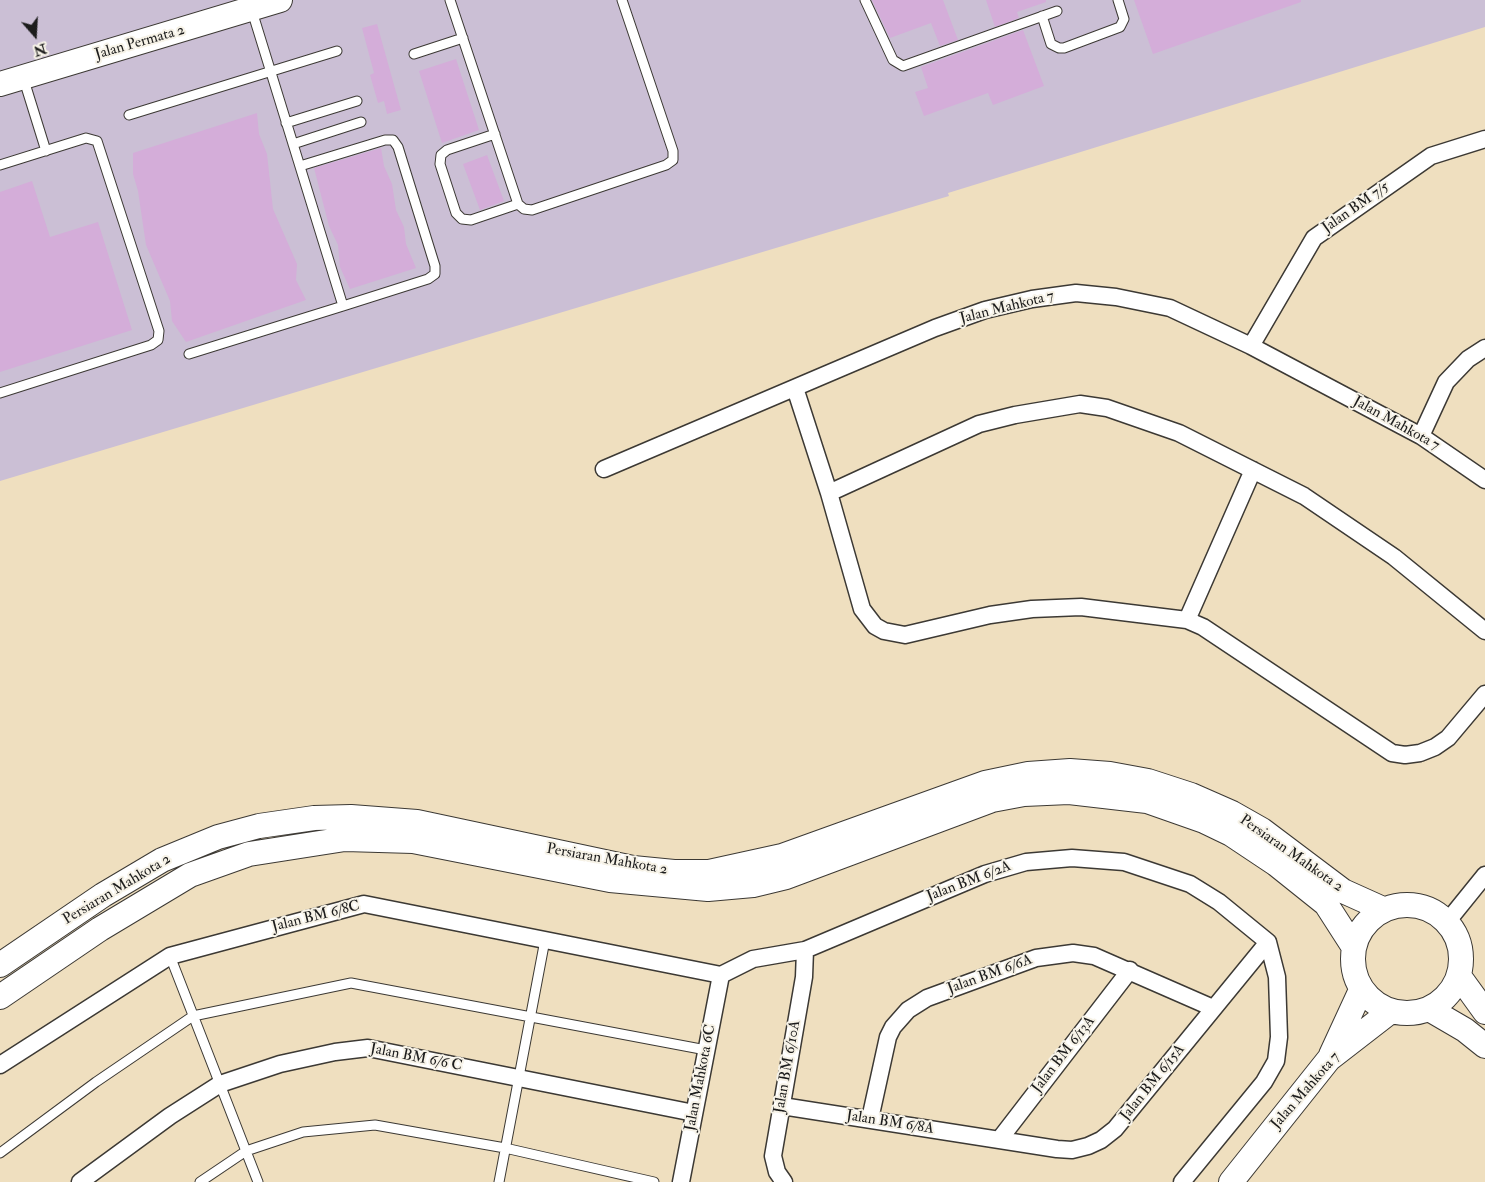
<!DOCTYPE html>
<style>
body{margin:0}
#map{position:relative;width:1485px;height:1182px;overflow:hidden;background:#efdfbf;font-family:"IM FELL Double Pica",serif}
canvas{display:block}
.north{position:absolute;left:10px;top:10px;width:50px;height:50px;-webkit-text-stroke:4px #f7f3e8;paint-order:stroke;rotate:161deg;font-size:14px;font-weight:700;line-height:20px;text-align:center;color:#1c1c1c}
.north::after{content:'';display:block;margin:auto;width:18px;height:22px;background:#1c1c1c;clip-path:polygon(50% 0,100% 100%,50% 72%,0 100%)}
</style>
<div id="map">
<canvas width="1485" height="1182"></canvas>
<div class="north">N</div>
</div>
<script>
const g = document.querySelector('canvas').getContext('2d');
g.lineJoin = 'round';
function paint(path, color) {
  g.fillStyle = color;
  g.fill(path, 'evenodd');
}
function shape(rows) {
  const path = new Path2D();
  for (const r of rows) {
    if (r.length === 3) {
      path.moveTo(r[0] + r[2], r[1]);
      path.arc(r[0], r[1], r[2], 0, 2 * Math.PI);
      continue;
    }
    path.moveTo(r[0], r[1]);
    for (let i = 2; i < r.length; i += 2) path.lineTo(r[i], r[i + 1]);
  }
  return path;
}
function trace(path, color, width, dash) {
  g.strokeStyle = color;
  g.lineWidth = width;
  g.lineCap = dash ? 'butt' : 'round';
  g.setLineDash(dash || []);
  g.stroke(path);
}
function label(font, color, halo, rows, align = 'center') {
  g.font = font + ' "IM FELL Double Pica",serif';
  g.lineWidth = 4;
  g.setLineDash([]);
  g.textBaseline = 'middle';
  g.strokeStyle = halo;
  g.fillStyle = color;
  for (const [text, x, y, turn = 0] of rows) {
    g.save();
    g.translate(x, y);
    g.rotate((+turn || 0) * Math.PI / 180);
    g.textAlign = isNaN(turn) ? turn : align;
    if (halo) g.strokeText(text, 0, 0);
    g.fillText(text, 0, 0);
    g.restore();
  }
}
const industrial = shape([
 [0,0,1485,0,1485,27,948,193,949,196,0,481]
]);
const building = shape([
 [872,0,943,0,958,40,940,46,931,23,890,38],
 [986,0,1046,0,1046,2,1017,12,1019,18,995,27],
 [1134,0,1301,0,1301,2,1153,54],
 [377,24,401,110,387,114,384,101,378,103,370,75,374,73,362,28],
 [1023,30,1044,86,993,105,988,93,924,116,915,92,928,88,921,67],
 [456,59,479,130,442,143,419,71],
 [257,113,259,134,267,154,273,209,297,264,296,280,306,300,186,342,172,321,170,301,146,245,138,191,133,174,133,153],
 [381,148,384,166,392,184,396,210,404,227,406,244,416,268,350,289,340,267,338,245,329,226,314,168],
 [487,155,504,201,480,210,463,164],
 [32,181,50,237,98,222,132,330,0,372,0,192]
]);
const lane = shape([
 [450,0,518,204,524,209,532,210,666,165,673,160,673,151,622,0],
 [865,0,893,60,903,66,1057,11],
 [1042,16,1051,44,1059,48,1064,48,1120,27,1124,19,1118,0],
 [414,54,463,38],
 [23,77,46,151],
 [129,115,337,51],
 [286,123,357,101],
 [495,134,447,150,441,155,440,164,456,213,462,219,471,220,518,204],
 [293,144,361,122],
 [0,165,86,138,97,141,159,331,158,340,151,345,0,393],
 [300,166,385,140,393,140,398,147,435,266,435,274,428,279,343,306],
 [189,354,343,306,252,11],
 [170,956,258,1182],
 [0,1153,96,1082,193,1016,351,983,706,1050],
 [200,1182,246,1151,303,1132,375,1125,505,1148,654,1182],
 [499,1182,545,940]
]);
const street = shape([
 [1251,346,1314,238,1431,156,1485,139],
 [795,388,829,493,862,609,875,626,884,631,905,635,990,615,1032,609,1081,607,1187,620,1203,627,1392,753,1405,755,1420,753,1435,747,1448,738,1485,694],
 [1421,436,1446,382,1468,359,1485,348],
 [604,469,935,328,985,310,1032,299,1076,293,1116,297,1170,308,1251,346,1421,436,1485,480],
 [829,493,979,424,1015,415,1080,404,1107,408,1179,433,1304,496,1394,557,1485,631],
 [1187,620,1253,470],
 [1447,922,1485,875],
 [721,975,753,959,805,950,985,874,1026,862,1072,858,1124,862,1190,884,1219,902,1268,942],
 [0,1065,170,956,364,904,721,975],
 [782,1106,1057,1149,1072,1150,1088,1146,1101,1140,1115,1129,1268,942],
 [870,1119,888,1037,893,1027,908,1010,927,998,1036,958,1073,953,1094,956,1213,1008],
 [999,1140,1130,970],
 [80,1182,170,1116,220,1084,280,1064,335,1052,368,1048,694,1113],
 [681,1182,721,975],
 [784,1182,777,1172,773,1156,804,977,805,950],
 [1182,1182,1264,1082,1276,1061,1279,1037,1277,977,1268,942]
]);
const secondary = shape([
 [0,84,280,0],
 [1407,959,54],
 [0,965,103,895,162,860,218,837,259,826,314,818,351,817,417,822,633,868,674,872,709,872,782,856,985,783,1028,774,1070,771,1110,774,1148,781,1191,795,1232,813,1262,830,1343,891,1383,909],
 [1459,976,1485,1012],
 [0,997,100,929,190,875,249,854,345,839,413,841,610,880,708,889,753,885,786,877,992,800,1024,794,1069,792,1147,801,1204,821,1231,834,1276,864,1326,904,1353,946],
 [1429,1009,1465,1030,1485,1046],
 [1331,1055,1361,990],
 [1231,1182,1329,1059,1391,1011]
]);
const streetNames = [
 ["Jalan Permata 2",140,43,-16],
 ["Jalan BM 7/5",1356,208,-35],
 ["Jalan Mahkota 7",1007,308,-14],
 ["Jalan Mahkota 7",1396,424,29],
 ["Persiaran Mahkota 2",1291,854,35],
 ["Persiaran Mahkota 2",607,860,10],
 ["Jalan BM 6/2A",969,882,-21],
 ["Persiaran Mahkota 2",117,890,-31],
 ["Jalan BM 6/8C",316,917,-14],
 ["Jalan BM 6/6A",990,975,-20],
 ["Jalan BM 6/13A",1064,1055,-52],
 ["Jalan BM 6/6 C",416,1058,11],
 ["Jalan BM 6/10A",788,1067,-80],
 ["Jalan Mahkota 6C",701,1078,-79],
 ["Jalan BM 6/15A",1153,1083,-51],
 ["Jalan Mahkota 7",1306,1091,-49],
 ["Jalan BM 6/8A",890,1123,9]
];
paint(industrial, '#cbbfd5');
paint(building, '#d4add9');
trace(lane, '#3c3934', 11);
trace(street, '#3c3934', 19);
trace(secondary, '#3c3934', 26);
trace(lane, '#fff', 9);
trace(street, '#fff', 16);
trace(secondary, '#fff', 24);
label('15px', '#1c1c1c', '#f7f3e8', streetNames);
</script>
